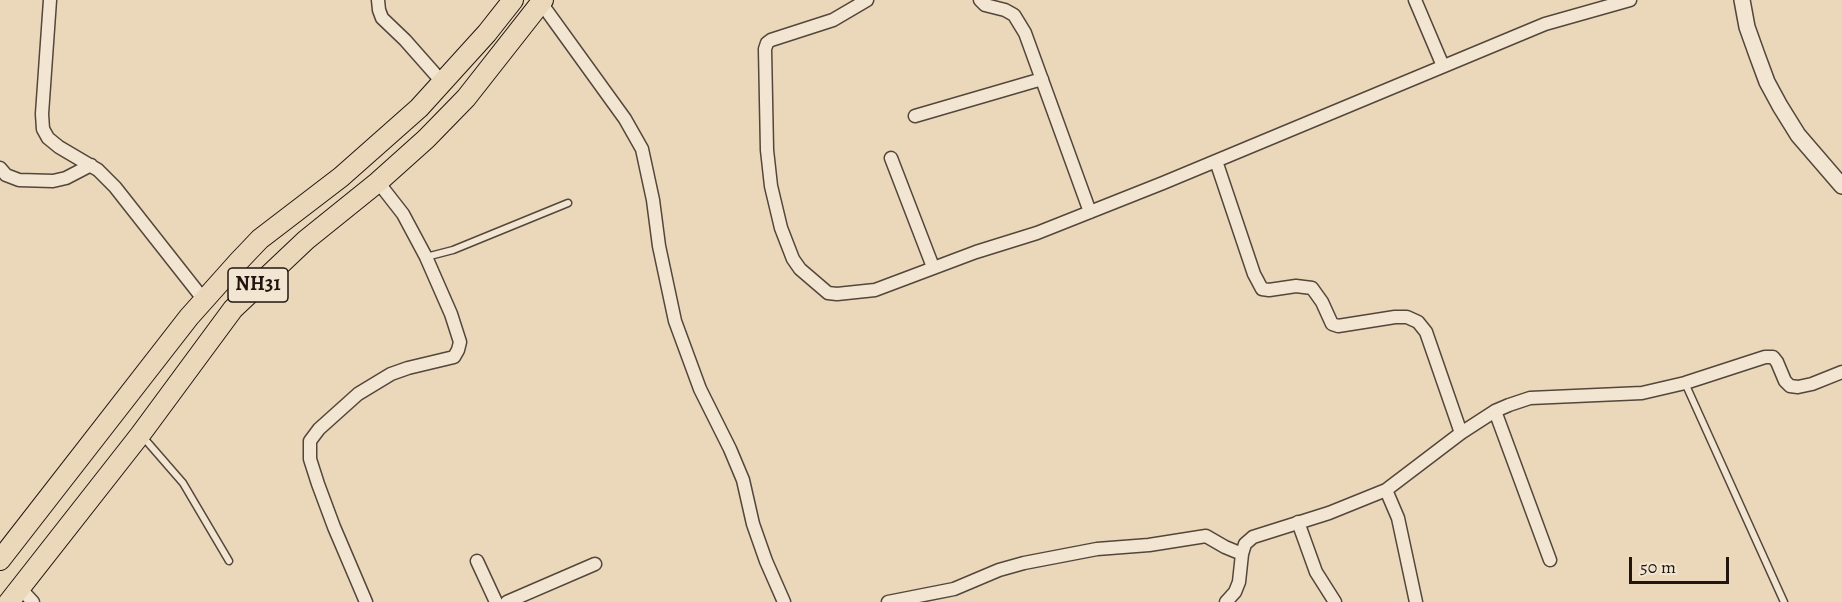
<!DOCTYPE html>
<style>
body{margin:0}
#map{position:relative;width:1842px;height:602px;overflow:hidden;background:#ebd8ba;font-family:Alegreya,serif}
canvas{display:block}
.scale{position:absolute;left:1629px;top:557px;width:100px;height:27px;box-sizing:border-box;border:3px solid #20160f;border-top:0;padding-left:8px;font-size:18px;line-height:21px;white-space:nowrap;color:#20160f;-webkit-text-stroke:4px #f2e6d2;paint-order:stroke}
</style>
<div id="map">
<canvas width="1842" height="602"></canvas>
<div class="scale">50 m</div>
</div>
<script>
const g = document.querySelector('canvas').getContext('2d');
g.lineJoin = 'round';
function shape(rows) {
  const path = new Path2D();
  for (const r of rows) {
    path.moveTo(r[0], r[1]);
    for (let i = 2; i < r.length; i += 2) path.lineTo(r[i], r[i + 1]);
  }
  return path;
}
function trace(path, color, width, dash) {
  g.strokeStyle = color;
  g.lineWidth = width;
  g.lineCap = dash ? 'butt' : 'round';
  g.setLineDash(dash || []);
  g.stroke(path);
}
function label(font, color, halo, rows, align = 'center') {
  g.font = font + ' Alegreya,serif';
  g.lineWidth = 5;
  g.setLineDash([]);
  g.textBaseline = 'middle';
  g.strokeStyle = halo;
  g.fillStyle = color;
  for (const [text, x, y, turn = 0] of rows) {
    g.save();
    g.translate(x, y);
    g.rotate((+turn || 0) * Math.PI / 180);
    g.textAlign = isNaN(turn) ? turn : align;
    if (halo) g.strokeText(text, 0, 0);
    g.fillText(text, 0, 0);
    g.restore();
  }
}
const service = shape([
 [426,257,453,250,568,203],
 [1685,383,1784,602],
 [143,437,183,483,229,561]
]);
const minor = shape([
 [50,0,42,114,43,129,48,138,59,147,98,170,115,187,204,300],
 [378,0,379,10,382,18,405,40,443,83],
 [539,0,625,119,642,149,653,200,659,246,675,321,700,389,730,449,743,480,753,524,766,561,784,602],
 [867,0,833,20,771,40,767,43,765,49,767,150,771,186,781,228,793,259,800,269,828,293,837,294,875,290,976,252,1037,233,1163,183,1545,24,1630,0],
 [980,0,985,5,1005,10,1014,15,1025,33,1090,212],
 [1415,0,1443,66],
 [915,116,1042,79],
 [891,158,933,267],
 [1216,161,1254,274,1262,289,1269,290,1296,286,1312,288,1322,302,1332,324,1338,326,1395,317,1407,317,1418,322,1426,332,1461,433],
 [0,168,6,175,19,180,53,181,66,178,91,165],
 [1495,411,1550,560],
 [1386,490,1398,518,1416,602],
 [1298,522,1316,572,1335,602],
 [477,561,496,602],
 [20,588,33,602],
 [366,602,334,527,318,484,310,459,310,441,319,429,358,394,391,374,408,368,454,357,458,350,460,342,451,314,426,257,403,214,378,182],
 [507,602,595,564],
 [888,602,954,589,999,570,1024,563,1097,549,1149,545,1206,536,1225,547,1242,554],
 [1226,602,1235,592,1239,582,1242,554,1245,544,1253,537,1329,513,1386,490,1461,433,1495,411,1509,405,1530,398,1642,393,1685,383,1765,357,1773,357,1777,362,1785,381,1790,386,1798,387,1812,384,1842,372]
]);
const tertiary = shape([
 [1742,0,1747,27,1757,55,1767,82,1780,106,1798,135,1842,186]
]);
const trunk = shape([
 [0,560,189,317,239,261,260,239,341,177,419,108,487,33,513,0],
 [9,602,140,435,233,309,306,240,378,182,426,139,466,98,543,0]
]);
const shields = [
 [258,285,60]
];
const shieldNames = [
 ["NH31",258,285]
];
trace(service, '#53463a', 9);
trace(minor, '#53463a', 15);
trace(tertiary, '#53463a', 18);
trace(trunk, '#20160f', 22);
trace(service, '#f2e6d2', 6);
trace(minor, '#f2e6d2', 12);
trace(tertiary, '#f2e6d2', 15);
trace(trunk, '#ebd8ba', 20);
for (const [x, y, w] of shields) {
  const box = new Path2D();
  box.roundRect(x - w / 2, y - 17, w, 34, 4.5);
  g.fillStyle = '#f2e6d2';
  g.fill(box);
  trace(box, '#20160f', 1.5);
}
label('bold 20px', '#20160f', null, shieldNames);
</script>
